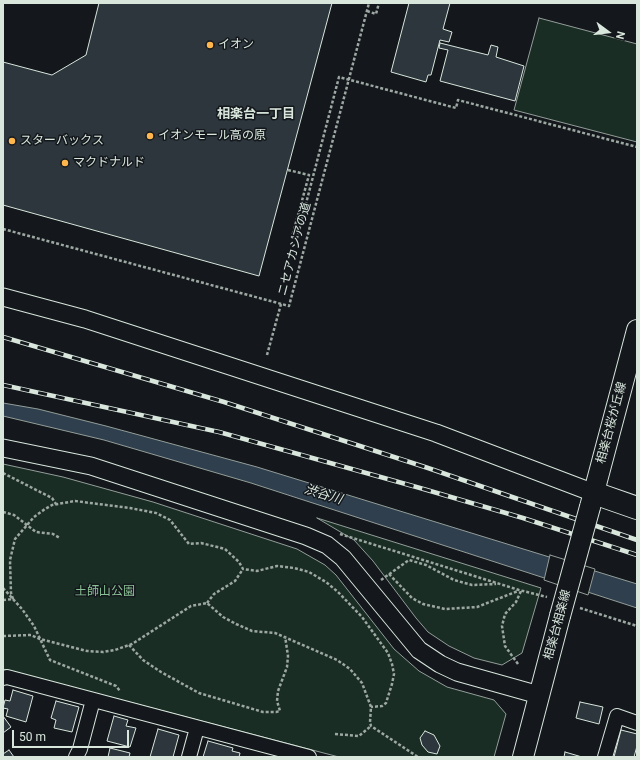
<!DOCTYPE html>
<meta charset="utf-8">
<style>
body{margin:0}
#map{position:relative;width:640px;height:760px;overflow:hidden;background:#14181c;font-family:Roboto,sans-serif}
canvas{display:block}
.frame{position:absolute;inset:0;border:4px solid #d8e6dc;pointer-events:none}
.north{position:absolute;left:588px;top:12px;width:40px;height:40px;-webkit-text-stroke:3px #14181c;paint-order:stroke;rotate:105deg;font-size:11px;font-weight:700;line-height:16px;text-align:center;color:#d8e6dc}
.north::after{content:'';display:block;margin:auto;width:14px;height:18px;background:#d8e6dc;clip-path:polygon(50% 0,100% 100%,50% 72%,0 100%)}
.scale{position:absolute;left:12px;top:730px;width:117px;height:18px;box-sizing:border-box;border:2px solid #d8e6dc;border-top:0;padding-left:5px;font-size:12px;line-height:14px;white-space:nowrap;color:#d8e6dc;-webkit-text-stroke:3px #14181c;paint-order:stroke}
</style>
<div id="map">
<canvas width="640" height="760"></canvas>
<div class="frame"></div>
<div class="north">N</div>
<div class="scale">50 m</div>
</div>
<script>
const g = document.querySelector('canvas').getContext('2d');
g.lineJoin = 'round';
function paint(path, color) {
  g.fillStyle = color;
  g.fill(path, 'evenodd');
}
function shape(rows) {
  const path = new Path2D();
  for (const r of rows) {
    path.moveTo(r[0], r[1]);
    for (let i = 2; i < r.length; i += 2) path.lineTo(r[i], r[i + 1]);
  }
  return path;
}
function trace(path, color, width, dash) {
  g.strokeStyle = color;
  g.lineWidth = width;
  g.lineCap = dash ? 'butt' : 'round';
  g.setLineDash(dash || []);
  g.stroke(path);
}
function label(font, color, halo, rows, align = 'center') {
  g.font = font + ' Roboto,"Noto Sans JP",sans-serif';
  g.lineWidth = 3;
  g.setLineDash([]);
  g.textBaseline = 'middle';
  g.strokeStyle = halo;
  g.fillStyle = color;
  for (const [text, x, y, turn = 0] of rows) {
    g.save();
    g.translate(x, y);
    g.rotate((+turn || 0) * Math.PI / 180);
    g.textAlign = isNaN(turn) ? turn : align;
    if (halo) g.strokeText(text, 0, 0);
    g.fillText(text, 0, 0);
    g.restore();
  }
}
const green = shape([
 [539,18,637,44,637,142,514,110,539,18],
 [3,464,63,477,153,502,297,549,325,565,336,575,394,649,419,671,447,687,494,700,506,714,494,757,339,757,3,669,3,464],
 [317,518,541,588,522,653,502,665,474,658,449,646,428,632,416,618,373,561,354,540,317,518]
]);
const water = shape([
 [3,403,38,409,106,426,257,467,637,584,637,608,251,483,104,440,3,416,3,403]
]);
const pier = shape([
 [550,555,595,569,588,595,544,580,550,555]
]);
const building = shape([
 [99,3,332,3,259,276,3,205,3,62,52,75,86,55,99,3],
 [409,3,450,3,443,29,452,32,449,42,440,40,431,75,428,75,426,82,391,72,409,3],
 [440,43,488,55,491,45,498,47,496,57,524,66,515,101,440,81,448,50,439,48,440,43],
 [13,690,33,696,26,722,6,716,8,709,3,708,5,700,10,701,13,690],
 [56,701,79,707,72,732,54,728,56,720,51,718,56,701],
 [580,702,603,707,599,724,576,718,580,702],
 [3,716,11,727,3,733,3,716],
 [114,716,128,720,126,726,136,728,130,747,107,741,114,716],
 [158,729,179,735,173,757,150,757,158,729],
 [621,730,637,734,637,746,634,757,614,757,621,730],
 [425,731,434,735,440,746,437,754,428,752,422,745,420,738,425,731],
 [208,741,233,748,232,751,240,753,239,757,203,757,208,741],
 [110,748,130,753,129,757,108,757,110,748],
 [9,750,14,757,3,757,3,754,9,750],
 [565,752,582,757,564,757,565,752]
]);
const path = shape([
 [367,11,376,14,379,3],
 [288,170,309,175,292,237,297,238,339,77,456,108,458,100,637,147],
 [3,229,289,306,369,3],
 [267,355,281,304],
 [3,473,52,498,56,504],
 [3,512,14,515,36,532,53,534,60,538],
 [340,534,519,590,547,597],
 [389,574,412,598,423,604,445,609,477,607,518,591],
 [381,580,409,560,426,565,454,580,472,585,496,584],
 [3,588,22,609,34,626,50,660,116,686,120,691],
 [13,599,11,593,10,560,15,539,34,517,45,509,52,505,75,501,130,508,156,513,170,520,189,544,201,543,225,549,239,562,243,569,257,571,277,566,294,568,309,572,326,582,338,592,362,617,388,653,392,664,394,674,392,684,386,703,382,706,371,707],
 [3,600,13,599],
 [207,603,214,594,235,581,243,569],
 [580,608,637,626],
 [3,636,31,635,40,639,87,651,103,652,115,650,132,644,191,606,207,603,223,617,236,624,252,631,275,633,337,660,350,669,362,683,371,707,370,722,371,726,418,757],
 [129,645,143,660,161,672,199,693,263,712,276,712,280,711,277,701,278,691,287,667,288,656,285,636],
 [518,664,505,646,502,626,505,614,516,602,521,591],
 [335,734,359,736,371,726]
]);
const minor = shape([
 [3,678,7,677,309,757],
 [76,757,80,749,93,700],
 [189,757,197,728],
 [605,757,617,716,637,723]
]);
const tertiary = shape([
 [3,297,85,319,436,433,594,493],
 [3,448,91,466,306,536,327,545,343,558,419,650,440,664,457,672,539,695]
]);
const secondary = shape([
 [590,507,637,330],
 [523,757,560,616]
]);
const primary = shape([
 [594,493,637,508]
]);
const rail = shape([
 [3,337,224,402,428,468,637,540],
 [3,385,219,432,420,488,523,518,637,555]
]);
const secondaryBridge = shape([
 [560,616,590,507]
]);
const markers = [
 [210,45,4,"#ffb74d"],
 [150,136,4,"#ffb74d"],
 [12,141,4,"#ffb74d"],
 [65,163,4,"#ffb74d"]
];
const poiNames = [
 ["イオン",218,45],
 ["イオンモール高の原",158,136],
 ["スターバックス",20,141],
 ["マクドナルド",73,163]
];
const streetNames = [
 ["ニセアカシアの道",295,249,-75],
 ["相楽台桜が丘線",612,423,-75],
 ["相楽台相楽線",558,625,-75]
];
const parkNames = [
 ["土師山公園",105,592]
];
const neighbourhoodNames = [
 ["相楽台一丁目",256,115]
];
const waterNames = [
 ["渋谷川",323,495,17]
];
paint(green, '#1a2d24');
trace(green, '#939e99', 1);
paint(water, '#2f3f4d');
trace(water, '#939e99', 1);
paint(pier, '#14181c');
trace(pier, '#939e99', 1);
paint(building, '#2c363c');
trace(building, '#d8e6dc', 1);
trace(minor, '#d8e6dc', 16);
trace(tertiary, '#d8e6dc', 19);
trace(secondary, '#d8e6dc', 22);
trace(primary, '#d8e6dc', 24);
trace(path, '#9da8a2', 2.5, [3, 2]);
trace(minor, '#14181c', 14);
trace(tertiary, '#14181c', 17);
trace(secondary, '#14181c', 20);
trace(primary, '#14181c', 22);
trace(rail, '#d8e6dc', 4.5);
trace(rail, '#14181c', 3, [9]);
trace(secondaryBridge, '#d8e6dc', 22, []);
trace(secondaryBridge, '#14181c', 20);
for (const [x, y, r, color] of markers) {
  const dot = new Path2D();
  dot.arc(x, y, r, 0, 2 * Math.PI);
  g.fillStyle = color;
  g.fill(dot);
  trace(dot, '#14181c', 1.5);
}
label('12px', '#d8e6dc', '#14181c', poiNames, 'left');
label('12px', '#d8e6dc', '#14181c', streetNames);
label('12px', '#8ac095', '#14181c', parkNames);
label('bold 13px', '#d8e6dc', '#14181c', neighbourhoodNames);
label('italic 13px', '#d8e6dc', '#14181c', waterNames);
</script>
